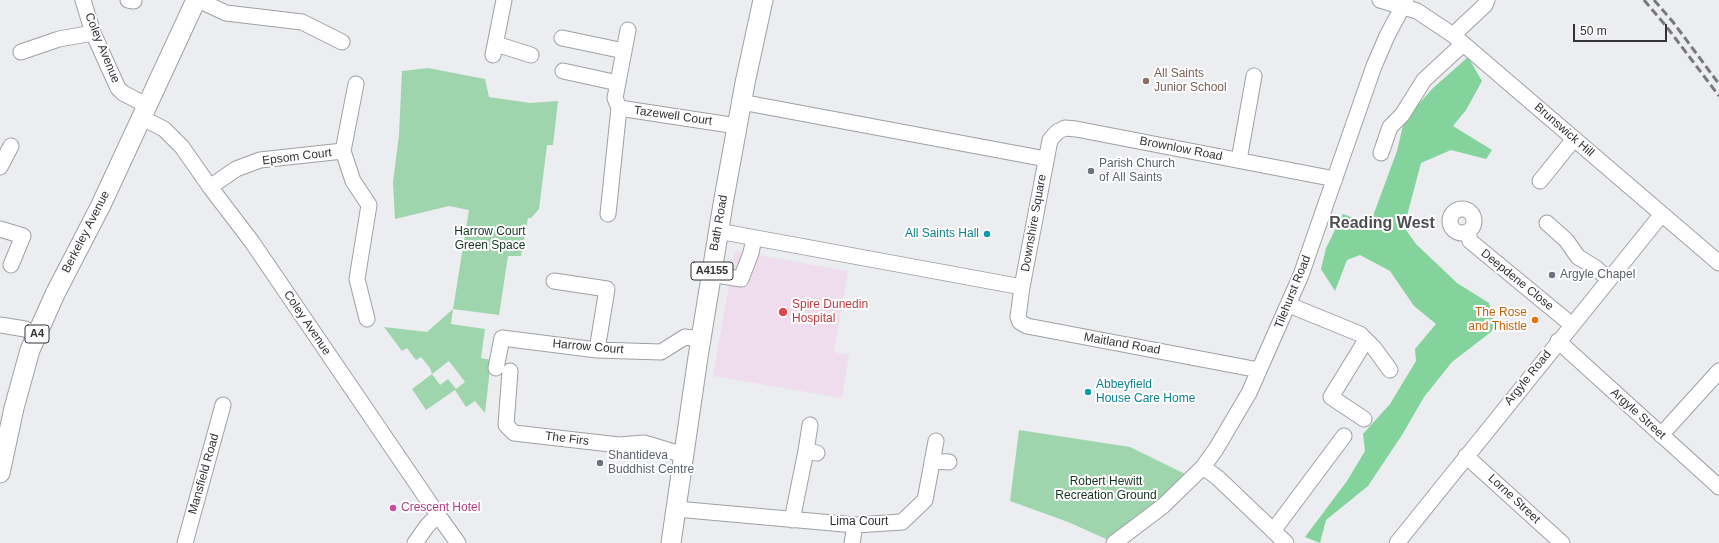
<!DOCTYPE html>
<style>
body{margin:0}
#map{position:relative;width:1719px;height:543px;overflow:hidden;background:#ebedf0;font-family:Arial,sans-serif}
canvas{display:block}
.scale{position:absolute;left:1573px;top:24px;width:94px;height:18px;box-sizing:border-box;border:2px solid #333335;border-top:0;padding-left:5px;font-size:12px;line-height:14px;white-space:nowrap;color:#333335;-webkit-text-stroke:3px #fff;paint-order:stroke}
</style>
<div id="map">
<canvas width="1719" height="543"></canvas>
<div class="scale">50 m</div>
</div>
<script>
const g = document.querySelector('canvas').getContext('2d');
g.lineJoin = 'round';
function paint(path, color) {
  g.fillStyle = color;
  g.fill(path, 'evenodd');
}
function shape(rows) {
  const path = new Path2D();
  for (const r of rows) {
    if (r.length === 3) {
      path.moveTo(r[0] + r[2], r[1]);
      path.arc(r[0], r[1], r[2], 0, 2 * Math.PI);
      continue;
    }
    path.moveTo(r[0], r[1]);
    for (let i = 2; i < r.length; i += 2) path.lineTo(r[i], r[i + 1]);
  }
  return path;
}
function trace(path, color, width, dash) {
  g.strokeStyle = color;
  g.lineWidth = width;
  g.lineCap = dash ? 'butt' : 'round';
  g.setLineDash(dash || []);
  g.stroke(path);
}
function label(font, color, halo, rows, align = 'center') {
  g.font = font + ' Arial,sans-serif';
  g.lineWidth = 4;
  g.setLineDash([]);
  g.textBaseline = 'middle';
  g.strokeStyle = halo;
  g.fillStyle = color;
  for (const [text, x, y, turn = 0] of rows) {
    g.save();
    g.translate(x, y);
    g.rotate((+turn || 0) * Math.PI / 180);
    g.textAlign = isNaN(turn) ? turn : align;
    if (halo) g.strokeText(text, 0, 0);
    g.fillText(text, 0, 0);
    g.restore();
  }
}
const medical = shape([
 [735,251,848,271,834,352,849,355,842,398,713,376]
]);
const green = shape([
 [428,68,485,79,489,97,530,103,558,101,553,145,547,145,539,209,531,218,528,218,521,256,508,256,499,315,453,309,451,324,485,329,481,358,491,360,485,413,475,401,466,407,455,390,426,410,412,389,432,374,430,368,421,357,416,360,407,348,402,351,384,327,427,332,453,309,469,210,449,206,395,219,393,182,399,135,402,71],
 [449,361,465,382,456,389,448,379,440,385,432,374],
 [1019,430,1130,447,1185,474,1156,504,1113,542,1068,522,1010,501]
]);
const forest = shape([
 [1468,57,1482,81,1466,110,1453,126,1492,150,1486,159,1451,150,1421,163,1404,227,1416,244,1457,283,1489,303,1495,324,1491,332,1452,362,1424,397,1402,435,1368,486,1326,520,1320,543,1305,537,1347,481,1365,451,1363,434,1390,404,1416,361,1415,349,1436,324,1414,306,1390,271,1360,255,1347,260,1335,291,1321,269,1326,248,1343,214,1366,223,1373,216,1397,151,1404,121,1432,89]
]);
const minor = shape([
 [83,0,93,33,118,88,123,93,146,105],
 [128,0,134,1],
 [198,0,226,13,302,22,342,42],
 [1380,0,1417,11,1453,35,1719,263],
 [1453,35,1485,5,1487,0],
 [562,38,624,51],
 [496,44,531,55],
 [21,52,59,39,93,33],
 [493,55,504,0],
 [563,71,618,83],
 [356,84,343,151,353,181,369,205,357,279,367,319],
 [741,102,1046,159],
 [619,108,737,126],
 [140,117,164,129,182,147,210,187,252,242,438,515,458,543],
 [1381,153,1390,127,1402,115,1424,80,1463,44],
 [1239,160,1254,76],
 [0,167,11,146],
 [1540,181,1574,139],
 [210,187,236,169,260,160,343,151],
 [1462,221,12],
 [608,214,619,108,615,98,628,30],
 [1547,223,1566,240,1578,257,1596,268,1609,280],
 [0,229,23,236,11,265],
 [718,231,1022,287],
 [1468,232,1470,241,1572,325],
 [711,274,741,279,751,253,754,238],
 [554,281,607,289,597,350],
 [1289,305,1360,334,1374,348,1390,370],
 [0,325,25,329,36,335],
 [1558,341,1719,487],
 [496,368,502,338,597,350,661,352,685,337,701,339],
 [1259,370,1027,326,1020,322,1018,317,1022,287,1050,140,1057,132,1065,128,1076,129,1335,179],
 [510,371,506,425,514,433,619,445,644,443,684,455],
 [1364,419,1331,397,1366,340],
 [1661,435,1719,371],
 [806,451,810,425],
 [1466,456,1562,543],
 [932,461,949,462],
 [1203,467,1218,478,1286,543],
 [676,509,855,525,902,522,925,500,936,441],
 [792,520,806,451,817,453],
 [1273,531,1344,436],
 [185,543,223,405],
 [415,543,427,526,438,515],
 [852,543,855,525],
 [1114,543,1163,506,1203,467,1216,449,1249,393,1301,275,1374,66,1387,36,1406,0],
 [1397,543,1662,214]
]);
const major = shape([
 [0,473,14,408,30,350,55,294,101,205,196,0],
 [671,543,698,357,723,204,745,83,763,0]
]);
const rail = shape([
 [1644,0,1666,26,1719,96],
 [1654,0,1673,22,1719,84]
]);
const markers = [
 [1146,81,4,"#8d6e63"],
 [1091,171,4,"#6b7280"],
 [987,234,4,"#0f9aa8"],
 [1552,275,4,"#6b7280"],
 [783,312,5,"#e0444e"],
 [1535,320,4,"#e8710a"],
 [1088,392,4,"#0f9aa8"],
 [600,463,4,"#6b7280"],
 [393,508,4,"#d1479c"]
];
const shields = [
 [712,271,42],
 [37,334,24]
];
const shieldNames = [
 ["A4155",712,271],
 ["A4",37,334]
];
const streetNames = [
 ["Coley Avenue",102,48,68],
 ["Tazewell Court",673,116,8],
 ["Brunswick Hill",1564,130,41],
 ["Brownlow Road",1181,149,11],
 ["Epsom Court",297,157,-7],
 ["Bath Road",719,223,-80],
 ["Downshire Square",1034,223,-80],
 ["Berkeley Avenue",86,232,-63],
 ["Deepdene Close",1517,280,39],
 ["Tilehurst Road",1293,292,-68],
 ["Coley Avenue",307,323,56],
 ["Maitland Road",1122,344,10],
 ["Harrow Court",588,347,5],
 ["Argyle Road",1528,378,-51],
 ["Argyle Street",1638,414,42],
 ["The Firs",567,439,7],
 ["Mansfield Road",204,474,-74],
 ["Lorne Street",1514,499,43],
 ["Lima Court",859,522]
];
const educationNames = [
 ["All Saints",1154,74],
 ["Junior School",1154,88]
];
const worshipNames = [
 ["Parish Church",1099,164],
 ["of All Saints",1099,178],
 ["Argyle Chapel",1560,275],
 ["Shantideva",608,456],
 ["Buddhist Centre",608,470]
];
const parkNames = [
 ["Harrow Court",490,232],
 ["Green Space",490,246],
 ["Robert Hewitt",1106,482],
 ["Recreation Ground",1106,496]
];
const cultureNames = [
 ["All Saints Hall",979,234],
 ["Abbeyfield",1096,385,"left"],
 ["House Care Home",1096,399,"left"]
];
const healthNames = [
 ["Spire Dunedin",792,305],
 ["Hospital",792,319]
];
const foodNames = [
 ["The Rose",1527,313],
 ["and Thistle",1527,327]
];
const hotelNames = [
 ["Crescent Hotel",401,508]
];
const districtNames = [
 ["Reading West",1382,224]
];
paint(medical, '#efdded');
paint(green, '#9ed5ad');
paint(forest, '#84d39c');
trace(minor, '#9ea0a2', 17);
trace(major, '#9ea0a2', 21);
trace(minor, '#fff', 15);
trace(major, '#fff', 19);
trace(rail, '#79797c', 3, [8, 4]);
for (const [x, y, r, color] of markers) {
  const dot = new Path2D();
  dot.arc(x, y, r, 0, 2 * Math.PI);
  g.fillStyle = color;
  g.fill(dot);
  trace(dot, '#fff', 1.5);
}
for (const [x, y, w] of shields) {
  const box = new Path2D();
  box.roundRect(x - w / 2, y - 9, w, 18, 3);
  g.fillStyle = '#fff';
  g.fill(box);
  trace(box, '#333335', 1);
}
label('bold 11px', '#333335', null, shieldNames);
label('12px', '#333335', '#fff', streetNames);
label('12px', '#785e54', '#fff', educationNames, 'left');
label('12px', '#5b616d', '#fff', worshipNames, 'left');
label('12px', '#143620', '#fff', parkNames);
label('12px', '#0d838f', '#fff', cultureNames, 'right');
label('12px', '#be3a42', '#fff', healthNames, 'left');
label('12px', '#c56008', '#fff', foodNames, 'right');
label('12px', '#b23c85', '#fff', hotelNames, 'left');
label('bold 16px', '#4d4e51', '#fff', districtNames);
</script>
